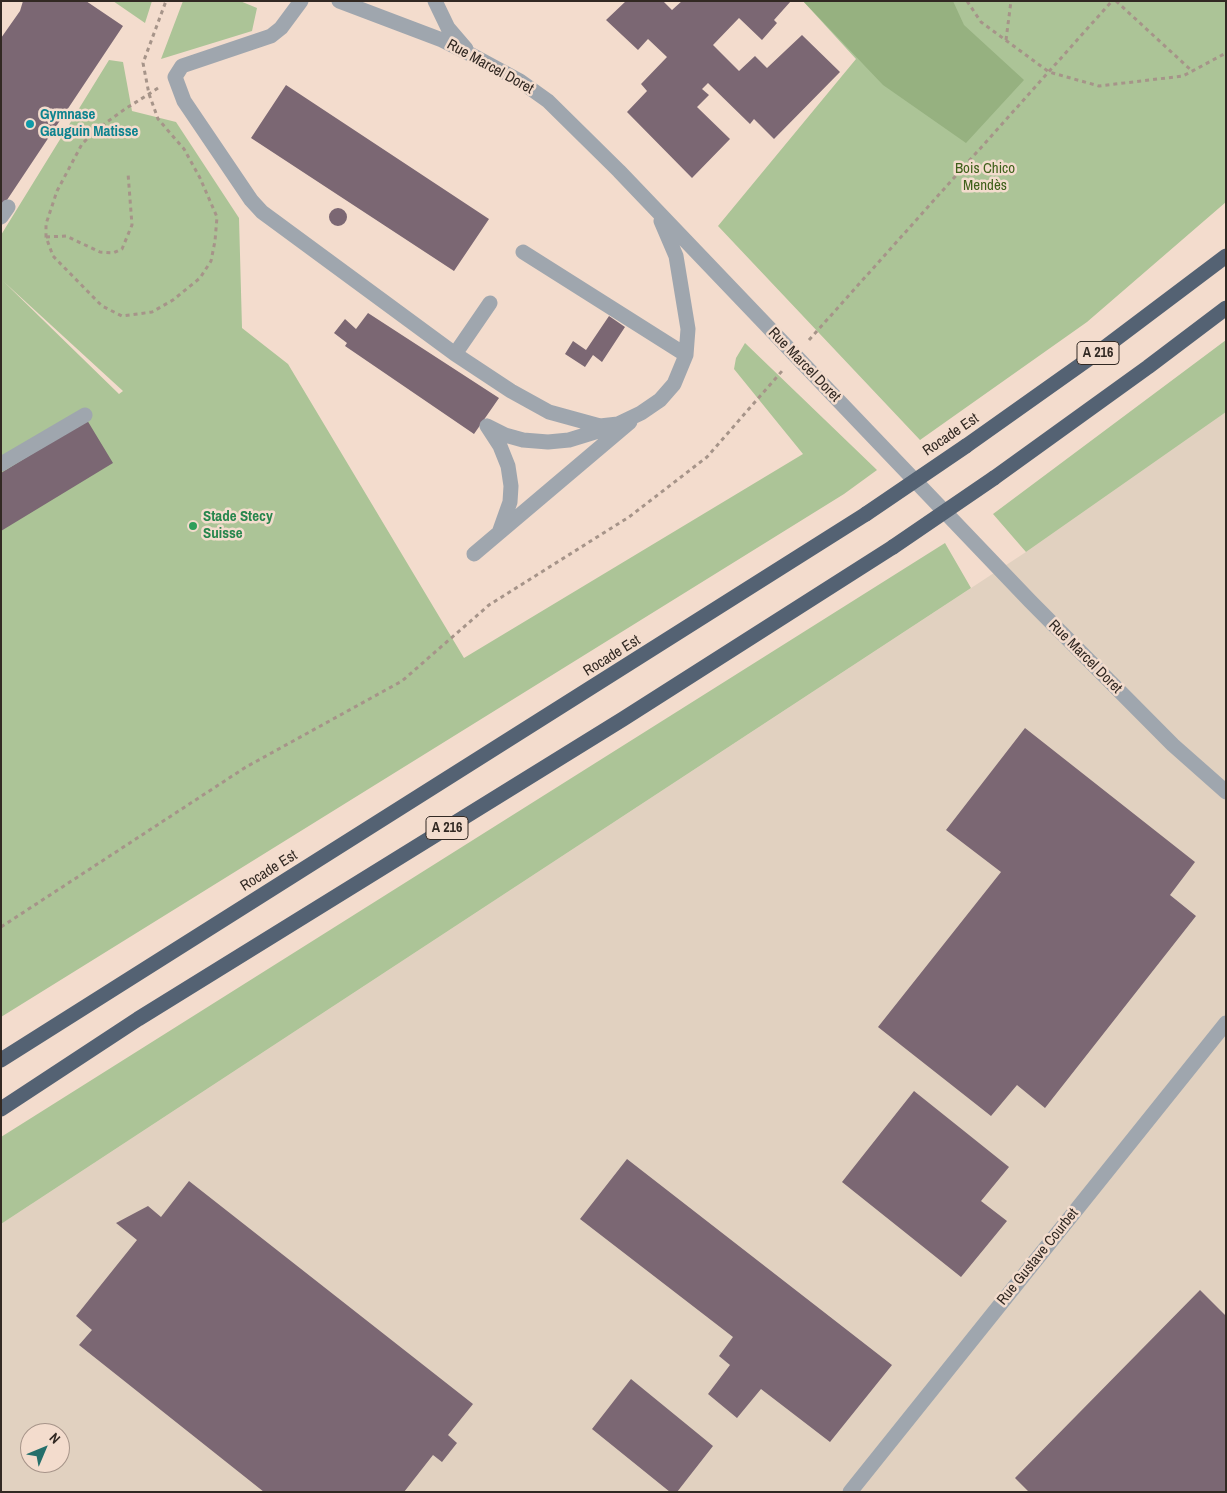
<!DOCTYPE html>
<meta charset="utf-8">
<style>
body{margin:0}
#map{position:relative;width:1227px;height:1493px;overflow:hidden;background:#f3dccd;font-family:"Archivo Narrow",sans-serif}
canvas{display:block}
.frame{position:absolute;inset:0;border:2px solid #322923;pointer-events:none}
.north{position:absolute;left:20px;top:1423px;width:50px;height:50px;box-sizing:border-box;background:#f3dccd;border:1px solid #a69489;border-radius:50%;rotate:45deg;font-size:14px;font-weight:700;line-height:20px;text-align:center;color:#322923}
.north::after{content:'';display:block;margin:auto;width:18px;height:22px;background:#246f6b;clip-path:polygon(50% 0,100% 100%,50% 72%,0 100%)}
</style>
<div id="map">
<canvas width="1227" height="1493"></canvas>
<div class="frame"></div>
<div class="north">N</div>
</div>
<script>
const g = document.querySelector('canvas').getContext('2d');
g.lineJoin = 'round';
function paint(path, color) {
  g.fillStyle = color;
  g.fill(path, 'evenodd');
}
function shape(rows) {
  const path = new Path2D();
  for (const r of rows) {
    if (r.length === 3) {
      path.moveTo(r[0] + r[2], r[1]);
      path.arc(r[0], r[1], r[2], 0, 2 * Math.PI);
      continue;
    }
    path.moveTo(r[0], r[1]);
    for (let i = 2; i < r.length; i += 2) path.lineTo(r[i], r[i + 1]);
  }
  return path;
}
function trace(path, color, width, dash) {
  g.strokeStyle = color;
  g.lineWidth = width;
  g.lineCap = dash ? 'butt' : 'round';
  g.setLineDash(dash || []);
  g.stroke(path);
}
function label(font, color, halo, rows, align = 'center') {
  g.font = font + ' "Archivo Narrow",sans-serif';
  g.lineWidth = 5;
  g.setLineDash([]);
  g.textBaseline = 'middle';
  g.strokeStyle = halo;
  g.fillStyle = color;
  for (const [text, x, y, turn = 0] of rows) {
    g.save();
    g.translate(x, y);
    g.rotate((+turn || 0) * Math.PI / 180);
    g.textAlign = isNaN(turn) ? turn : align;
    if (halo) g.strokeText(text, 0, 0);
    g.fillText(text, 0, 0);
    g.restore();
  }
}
const industrial = shape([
 [1226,412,1226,1492,1,1492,1,1224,1026,552],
 [30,1433,60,1433,60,1463,30,1463]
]);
const green = shape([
 [113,1,152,1,145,23],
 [183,1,240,1,257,8,252,31,161,59],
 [803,1,1226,1,1226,202,1087,322,920,440,718,226,856,59],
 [109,60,123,62,132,111,176,122,239,218,242,328,288,364,464,658,803,454,734,369,736,358,745,343,877,470,844,494,1,1017,1,235],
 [3,281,123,391,119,394],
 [1226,340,1226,412,1026,552,993,514],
 [945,543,971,588,1,1224,1,1137]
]);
const forest = shape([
 [803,1,953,1,964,25,1024,80,966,143,883,85]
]);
const building = shape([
 [23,1,86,1,123,26,1,209,1,38,20,11],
 [626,1,663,1,672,10,682,1,791,1,774,20,777,23,762,40,739,18,713,45,739,71,755,56,767,68,802,35,840,72,774,139,754,119,750,124,708,83,702,89,709,95,697,107,730,139,692,178,627,112,647,91,641,84,667,57,648,39,638,50,606,20],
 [286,85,489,219,454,271,251,138],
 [338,217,9],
 [368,313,499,398,474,434,345,346,347,343,334,333,345,319,356,329],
 [609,316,625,327,602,362,593,355,585,367,565,354,573,341,586,350],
 [87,420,113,463,1,531,1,473],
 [1025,728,1195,862,1170,895,1196,916,1045,1108,1017,1085,991,1116,878,1027,1001,872,946,830],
 [914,1091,1009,1167,981,1201,1007,1221,961,1277,842,1182],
 [627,1159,892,1365,830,1442,761,1389,737,1418,708,1394,730,1365,719,1356,733,1337,580,1219],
 [189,1181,473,1404,448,1435,457,1443,442,1462,433,1455,404,1492,264,1492,79,1345,92,1330,76,1316,137,1240,116,1223,148,1206,161,1217],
 [1200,1290,1226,1316,1226,1492,1029,1492,1015,1478],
 [631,1379,713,1446,677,1492,670,1492,592,1429]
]);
const path = shape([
 [967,1,981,22,1049,72,1099,86,1183,76,1226,53],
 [1116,1,1192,71],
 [1006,40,1011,1],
 [158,88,149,94,125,109,96,130,82,144,57,191,46,224,46,237,53,256,102,306,122,316,152,312,173,300,200,278,211,261,215,241,217,217,200,178,184,149,158,119,149,94,143,63,166,1],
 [46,237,66,236,100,252,113,253,122,249,132,225,128,173],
 [809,340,1112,1],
 [1,927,246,767,402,681,489,605,629,517,707,457,782,371]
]);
const minor = shape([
 [301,1,281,28,271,36,182,66,175,77,184,101,251,200,262,212,455,354,511,391,549,412,600,426,618,424,641,413,660,400,674,384,686,355,688,329,676,256,661,221],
 [339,1,442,40,470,54,520,81,548,101,619,171,1030,601,1173,745,1226,792],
 [435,1,448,28,466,49],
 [1,217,8,207],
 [523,252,686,355],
 [455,354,490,303],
 [487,426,505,435,523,440,548,442,569,440,608,428],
 [487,426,500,446,508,466,511,486,510,502,500,530],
 [1,464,85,415],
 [474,554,630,422],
 [850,1492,1226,1023]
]);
const highway = shape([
 [966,446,1100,351,1226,256],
 [994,478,1148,367,1226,308],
 [1,1060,866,514],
 [1,1109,138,1019,623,719,893,547]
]);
const highwayBridge = shape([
 [866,514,966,446],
 [893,547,994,478]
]);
const markers = [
 [30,124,5,"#0f9aa8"],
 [193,526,5,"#2e9e5b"]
];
const shields = [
 [1098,353,42],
 [447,828,42]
];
const shieldNames = [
 ["A 216",1098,353],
 ["A 216",447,828]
];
const streetNames = [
 ["Rue Marcel Doret",490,67,29],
 ["Rue Marcel Doret",804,365,46],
 ["Rocade Est",951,435,-34],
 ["Rocade Est",612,656,-32],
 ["Rue Marcel Doret",1085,657,45],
 ["Rocade Est",269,871,-32],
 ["Rue Gustave Courbet",1038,1257,-51]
];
const cultureNames = [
 ["Gymnase",40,115],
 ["Gauguin Matisse",40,132]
];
const parkNames = [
 ["Bois Chico",985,169],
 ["Mendès",985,186]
];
const leisureNames = [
 ["Stade Stecy",203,517],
 ["Suisse",203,534]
];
paint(industrial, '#e1d1c0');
paint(green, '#acc497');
paint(forest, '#96b180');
paint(building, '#7b6773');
trace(path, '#a69489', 3, [4, 4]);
trace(minor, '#9fa6ae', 15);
trace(highway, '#546273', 15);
trace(highwayBridge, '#546273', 15);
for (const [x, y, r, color] of markers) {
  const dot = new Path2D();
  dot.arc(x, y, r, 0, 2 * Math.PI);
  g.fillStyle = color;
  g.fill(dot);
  trace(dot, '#f3dccd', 2);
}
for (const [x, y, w] of shields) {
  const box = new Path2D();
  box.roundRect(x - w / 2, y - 11.5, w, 23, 4);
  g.fillStyle = '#f3dccd';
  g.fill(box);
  trace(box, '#322923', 1);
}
label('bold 14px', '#322923', null, shieldNames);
label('15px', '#322923', '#f3dccd', streetNames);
label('bold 15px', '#0d838f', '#f3dccd', cultureNames, 'left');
label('15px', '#3f601a', '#f3dccd', parkNames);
label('bold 15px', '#27864d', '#f3dccd', leisureNames, 'left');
</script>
